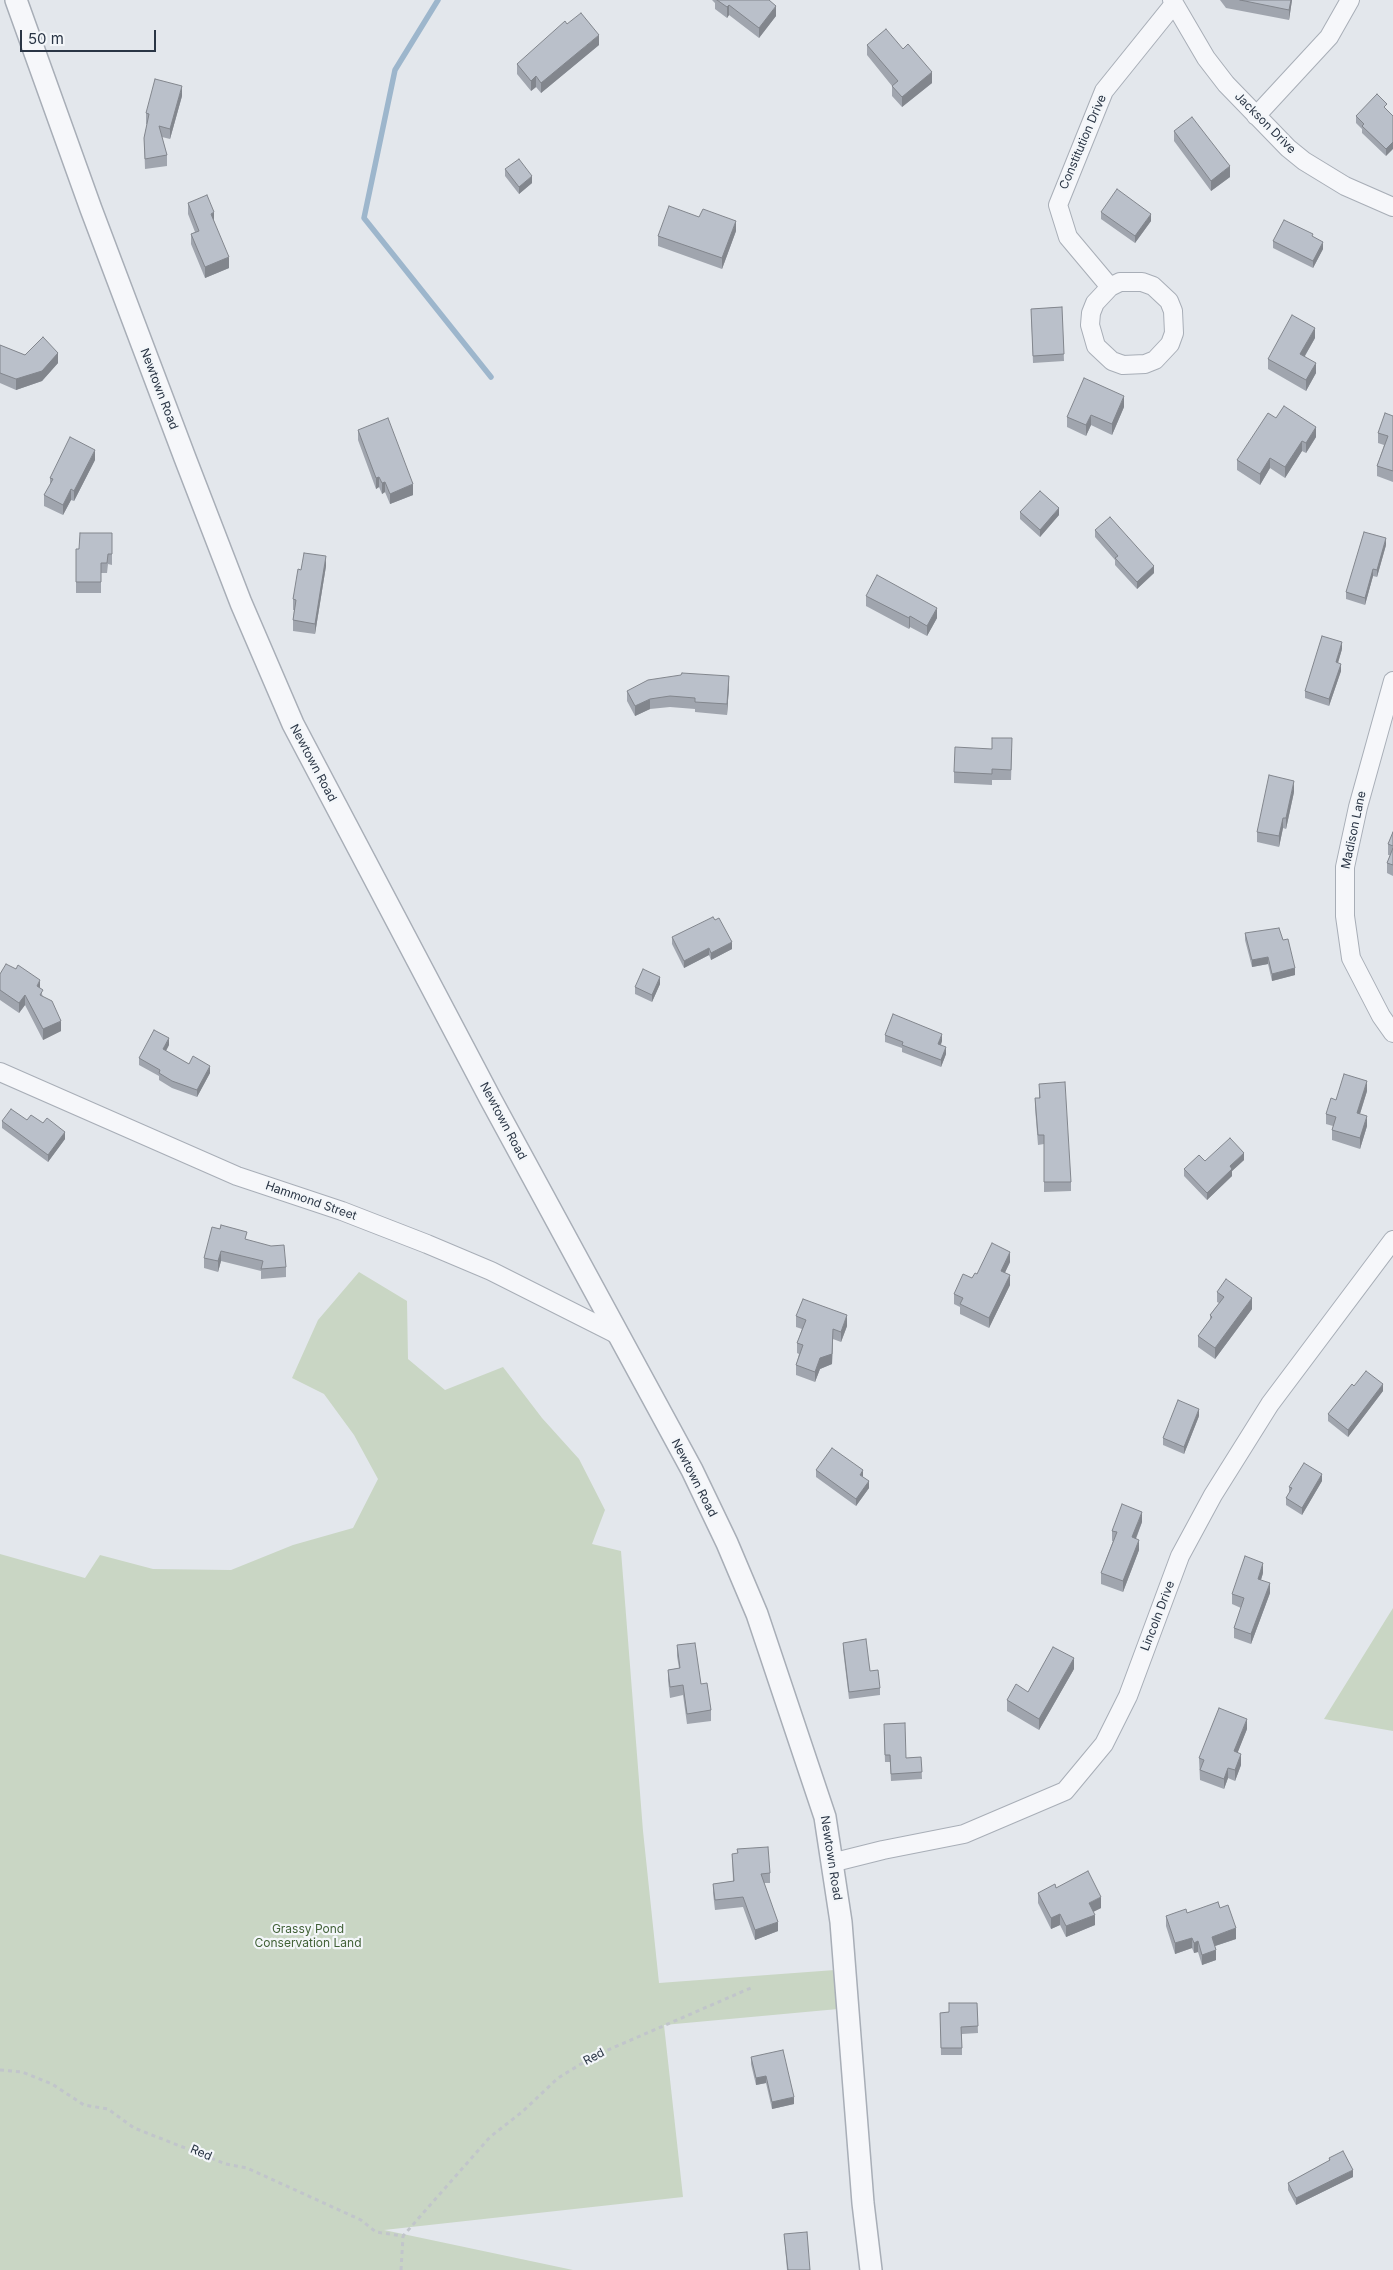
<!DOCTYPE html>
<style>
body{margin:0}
#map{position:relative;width:1393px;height:2270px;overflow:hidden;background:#e3e7ec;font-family:Inter,sans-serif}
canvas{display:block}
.scale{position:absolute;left:20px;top:30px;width:136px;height:22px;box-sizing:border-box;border:2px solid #2a3545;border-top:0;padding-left:6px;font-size:15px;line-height:18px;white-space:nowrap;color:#2a3545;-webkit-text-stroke:4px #f3f6f9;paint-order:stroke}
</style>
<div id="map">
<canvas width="1393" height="2270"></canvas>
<div class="scale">50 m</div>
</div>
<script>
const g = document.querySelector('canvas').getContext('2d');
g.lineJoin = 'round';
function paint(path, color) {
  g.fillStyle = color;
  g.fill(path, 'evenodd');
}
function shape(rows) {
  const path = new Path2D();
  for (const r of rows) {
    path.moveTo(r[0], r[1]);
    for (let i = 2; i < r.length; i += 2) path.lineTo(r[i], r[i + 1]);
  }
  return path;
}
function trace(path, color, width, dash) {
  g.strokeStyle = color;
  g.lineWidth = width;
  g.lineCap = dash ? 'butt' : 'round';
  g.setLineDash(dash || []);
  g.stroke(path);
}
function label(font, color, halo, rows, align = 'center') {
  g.font = font + ' Inter,sans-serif';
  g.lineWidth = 4.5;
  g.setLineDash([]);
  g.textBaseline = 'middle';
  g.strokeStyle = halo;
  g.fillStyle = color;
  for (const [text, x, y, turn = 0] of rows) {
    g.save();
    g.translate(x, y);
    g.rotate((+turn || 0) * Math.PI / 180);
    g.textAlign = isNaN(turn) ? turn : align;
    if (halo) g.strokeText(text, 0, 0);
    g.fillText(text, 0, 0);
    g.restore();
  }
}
const green = shape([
 [359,1272,407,1301,408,1359,445,1390,503,1367,542,1418,579,1459,605,1510,592,1544,621,1551,643,1831,659,1983,835,1970,838,2009,664,2025,683,2197,384,2230,573,2270,0,2270,0,1554,85,1578,100,1555,153,1569,231,1570,293,1545,353,1528,378,1479,354,1435,324,1394,292,1378,318,1320],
 [1393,1608,1393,1731,1324,1719,1388,1616]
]);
const stream = shape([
 [438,0,395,70,364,218,491,377]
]);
const path = shape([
 [0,2070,22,2072,52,2084,84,2105,108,2109,134,2128,226,2164,247,2168,361,2220,376,2232,403,2236,490,2137,522,2112,558,2078,594,2056,753,1987],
 [401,2270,403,2236]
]);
const minor = shape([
 [1172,0,1206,58,1226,84,1288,148,1304,161,1345,186,1393,207],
 [1256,116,1329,37,1350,0],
 [1110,287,1095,303,1091,313,1090,325,1096,346,1112,361,1123,365,1145,364,1155,360,1170,344,1174,333,1173,311,1169,301,1153,286,1142,282,1120,282,1110,287,1068,237,1058,205,1104,91,1174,4],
 [1393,681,1358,807,1345,867,1345,916,1351,958,1381,1016,1393,1033],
 [0,1072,237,1176,342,1211,427,1244,491,1271,620,1336],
 [831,1863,883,1850,964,1834,1065,1791,1104,1744,1128,1696,1180,1556,1213,1495,1270,1404,1393,1240]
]);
const tertiary = shape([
 [16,0,91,209,185,458,241,603,293,724,490,1098,692,1470,727,1543,757,1614,825,1817,841,1922,863,2203,871,2270]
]);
const wall = shape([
 [712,0,769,0,776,16,759,38,729,15,727,18,715,9,715,3],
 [1220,0,1292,0,1289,20,1226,8],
 [599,45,541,93,536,87,531,91,517,74,517,64],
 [867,45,903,49,932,83,902,107,892,96,892,86,867,55],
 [182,96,170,139,162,137,167,155,167,166,145,169,144,138,147,124,146,124,146,113],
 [1387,110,1386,156,1362,133,1362,129,1356,123,1356,116],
 [1174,131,1230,177,1211,191,1174,141],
 [505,169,532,183,519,194,505,176],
 [188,203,214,221,229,268,205,278,191,244,191,234,195,232,188,214],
 [1101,212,1151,221,1135,243,1101,219],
 [736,231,722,269,658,246,658,236],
 [1313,237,1323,249,1313,268,1273,248,1273,241],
 [1062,307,1064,361,1033,363,1031,309],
 [1315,338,1305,356,1316,373,1306,391,1268,369,1268,359],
 [0,345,25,355,58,363,42,381,16,390,0,383],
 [1124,407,1112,435,1091,425,1086,436,1067,427,1067,417],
 [1393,416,1393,482,1377,476,1377,466,1384,445,1378,443,1378,433],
 [1276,418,1316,437,1306,453,1302,451,1285,478,1270,468,1260,485,1237,470,1237,460],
 [358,430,413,495,390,504,385,492,382,494,379,487,376,489,358,440],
 [95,460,74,501,71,500,63,515,44,506,44,495,50,485,50,478],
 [1020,512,1059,515,1040,537,1020,519],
 [1095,530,1154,573,1137,589,1115,565,1115,560,1095,537],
 [112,533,112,565,108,564,107,573,101,573,101,593,76,593,76,549,79,549],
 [1386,545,1377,577,1373,576,1365,605,1346,599,1346,592],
 [326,566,315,634,293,631,293,620,294,610,293,610,293,599,301,570],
 [866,596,937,618,927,636,910,627,909,629,866,606],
 [1342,649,1338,663,1341,671,1329,706,1305,698,1305,691],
 [729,686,727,715,695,712,695,709,670,707,650,709,635,716,627,701,627,691],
 [992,749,1012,749,1011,780,992,780,992,785,954,783,954,772],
 [1294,792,1286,829,1283,828,1279,847,1257,842,1257,832],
 [1393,832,1393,876,1387,873,1387,863,1390,855,1388,855,1388,844],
 [1245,933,1283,940,1295,975,1272,981,1268,964,1252,967,1245,940],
 [672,937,732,949,711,960,709,955,684,968,672,944],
 [16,969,40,988,43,997,61,1031,43,1040,25,1005,19,1013,0,1000,0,974],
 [660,984,652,1002,635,994,635,987],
 [885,1035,942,1041,941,1045,946,1054,941,1067,902,1052,902,1048,885,1042],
 [169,1045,166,1051,189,1064,210,1073,197,1097,172,1088,159,1080,159,1076,139,1065,139,1058],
 [1039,1084,1071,1182,1071,1191,1044,1192,1044,1144,1038,1145,1035,1108,1035,1098,1039,1098],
 [1367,1091,1360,1114,1367,1126,1360,1149,1332,1140,1332,1130,1333,1126,1326,1124,1326,1114,1336,1100],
 [27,1120,65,1139,48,1162,2,1128,2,1121],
 [1244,1160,1232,1171,1232,1176,1207,1200,1184,1176,1184,1169,1205,1161],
 [247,1240,286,1267,286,1277,261,1279,261,1271,221,1261,218,1272,204,1268,204,1258],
 [1010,1262,1005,1272,1010,1285,989,1328,960,1314,960,1307,954,1304,954,1294,977,1274],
 [1217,1292,1252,1309,1215,1359,1198,1347,1198,1336,1210,1320,1210,1315,1219,1303,1217,1302],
 [796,1316,847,1326,841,1342,833,1339,832,1364,820,1369,815,1382,796,1375,796,1365,799,1354,797,1353,797,1343,802,1329,796,1327],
 [1354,1386,1383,1391,1348,1437,1328,1421,1328,1414],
 [1199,1416,1184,1454,1163,1445,1163,1438],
 [816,1470,863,1477,869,1488,856,1506,816,1477],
 [1322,1481,1302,1515,1286,1505,1286,1498,1289,1493,1289,1487],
 [1142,1522,1136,1539,1139,1550,1123,1592,1101,1584,1101,1573,1113,1541,1112,1541,1112,1531],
 [1263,1573,1261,1580,1270,1593,1251,1644,1234,1638,1234,1628,1241,1608,1232,1604,1232,1594],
 [843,1643,870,1671,880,1688,880,1695,849,1699,843,1650],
 [677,1645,701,1684,711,1710,711,1721,687,1724,683,1695,670,1698,668,1680,668,1670,679,1668,677,1656],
 [1074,1669,1039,1730,1007,1711,1007,1700,1028,1692],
 [1247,1729,1237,1753,1241,1765,1235,1781,1228,1778,1224,1789,1200,1780,1199,1758],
 [884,1731,906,1758,921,1757,922,1779,891,1781,890,1762,885,1762],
 [732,1854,770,1873,770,1883,764,1883,778,1931,755,1940,743,1907,715,1910,713,1893,713,1884,733,1881],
 [1056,1888,1101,1908,1093,1912,1095,1925,1066,1937,1060,1925,1051,1929,1038,1903,1038,1893],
 [1220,1908,1236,1939,1215,1946,1216,1960,1202,1965,1198,1952,1194,1953,1192,1948,1175,1954,1166,1926,1166,1916],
 [977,2003,978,2033,962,2034,962,2055,941,2055,940,2013,949,2012],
 [751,2057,794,2104,772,2109,766,2083,756,2085,751,2064],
 [1329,2158,1353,2177,1296,2205,1288,2190,1288,2183,1329,2161],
 [784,2234,810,2270,787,2270]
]);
const shadedWall = shape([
 [1291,0,1292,0,1289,20,1289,10],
 [729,5,729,15,727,18,727,7],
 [776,6,776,16,759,38,759,28],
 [599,35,599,45,541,93,541,83],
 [932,72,932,83,902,107,902,97],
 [536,76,536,87,531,91,531,81],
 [182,86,182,96,170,139,170,129],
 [1393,142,1393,149,1386,156,1386,149],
 [1230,166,1230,177,1211,191,1211,181],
 [532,176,532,183,519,194,519,187],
 [214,212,214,223,211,214],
 [1151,214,1151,221,1135,243,1135,236],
 [736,221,736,231,722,269,722,258],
 [1323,242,1323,249,1313,268,1313,261],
 [229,257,229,268,205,278,205,267],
 [1315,328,1315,338,1300,364,1300,354],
 [58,353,58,363,42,381,16,390,16,379],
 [1316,363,1316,373,1306,391,1306,380],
 [1124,396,1124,407,1112,435,1112,424],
 [1091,415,1091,425,1086,436,1086,425],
 [1316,427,1316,437,1306,453,1306,443],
 [1302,441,1302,451,1285,478,1285,467],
 [95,450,95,460,74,501,74,491],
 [1270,458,1270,468,1260,485,1260,474],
 [379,477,379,487,376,489,376,478],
 [385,482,385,492,382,494,382,483],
 [413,484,413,495,390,504,390,494],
 [71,489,71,500,63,515,63,505],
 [1059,508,1059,515,1040,537,1040,530],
 [1386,538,1386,545,1377,577,1377,570],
 [326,556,326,566,315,634,315,624],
 [1154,566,1154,573,1137,589,1137,582],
 [1373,569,1373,576,1365,605,1365,598],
 [937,608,937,618,927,636,927,626],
 [910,616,910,627,909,629,909,618],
 [1342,642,1342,649,1336,669,1336,662],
 [1341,664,1341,671,1329,706,1329,699],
 [729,676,729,686,727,715,727,704],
 [650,699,650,709,635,716,635,706],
 [1294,781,1294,792,1286,829,1286,818],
 [1283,818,1283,828,1279,847,1279,836],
 [732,942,732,949,711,960,711,953],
 [709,948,709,955,684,968,684,961],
 [1268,957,1268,964,1252,967,1252,960],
 [1295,968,1295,975,1272,981,1272,974],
 [660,977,660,984,652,1002,652,995],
 [40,980,40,991,37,986],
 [25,995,25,1005,19,1013,19,1003],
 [61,1021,61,1031,43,1040,43,1029],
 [942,1034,942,1041,938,1051,938,1044],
 [169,1038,169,1045,163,1056,163,1049],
 [946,1047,946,1054,941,1067,941,1060],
 [210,1066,210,1073,197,1097,197,1090],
 [1367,1081,1367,1091,1357,1123,1357,1113],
 [1367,1116,1367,1126,1360,1149,1360,1138],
 [65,1132,65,1139,48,1162,48,1155],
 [1244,1153,1244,1160,1232,1171,1232,1176,1207,1200,1207,1193,1230,1166],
 [221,1251,221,1261,218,1272,218,1261],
 [1010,1252,1010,1262,1001,1281,1001,1271],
 [1010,1275,1010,1285,989,1328,989,1318],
 [1252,1298,1252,1309,1215,1359,1215,1348],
 [847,1315,847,1326,841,1342,841,1332],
 [833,1329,832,1364,820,1369,815,1382,815,1372,820,1358],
 [1383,1384,1383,1391,1348,1437,1348,1430],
 [1199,1409,1199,1416,1184,1454,1184,1447],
 [863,1470,863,1477,860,1475],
 [1322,1474,1322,1481,1302,1515,1302,1508],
 [869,1481,869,1488,856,1506,856,1499],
 [1142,1512,1142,1522,1132,1548,1132,1537],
 [1139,1540,1139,1550,1123,1592,1123,1581],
 [1263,1563,1263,1573,1258,1589,1258,1579],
 [1270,1583,1270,1593,1251,1644,1251,1634],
 [1074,1658,1074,1669,1039,1730,1039,1719],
 [1247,1719,1247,1729,1234,1762,1234,1751],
 [1241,1754,1241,1765,1235,1781,1235,1770],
 [1228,1768,1228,1778,1224,1789,1224,1779],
 [1101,1897,1101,1908,1089,1914,1089,1903],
 [1060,1914,1060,1925,1051,1929,1051,1918],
 [1095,1915,1095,1925,1066,1937,1066,1926],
 [778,1922,778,1931,755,1940,755,1930],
 [1236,1928,1236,1939,1212,1947,1212,1937],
 [1192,1938,1192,1948,1175,1954,1175,1943],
 [1198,1941,1198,1952,1194,1953,1194,1943],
 [1216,1950,1216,1960,1202,1965,1202,1955],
 [766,2076,766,2083,756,2085,756,2078],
 [794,2097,794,2104,772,2109,772,2102],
 [1353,2170,1353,2177,1296,2205,1296,2198]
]);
const building = shape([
 [717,0,769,0,776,6,759,28,729,5,727,7,717,0],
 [1240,0,1291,0,1289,10,1240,0],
 [581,13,599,35,541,83,536,76,531,81,517,64,565,21,567,24,581,13],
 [886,29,903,49,908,44,932,72,902,97,892,86,898,81,867,45,886,29],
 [155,79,182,86,170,129,159,126,167,155,145,159,144,138,149,114,146,113,155,79],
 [1377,94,1387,104,1384,107,1393,116,1393,142,1386,149,1362,126,1364,124,1356,116,1377,94],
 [1192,117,1230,166,1211,181,1174,131,1192,117],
 [519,159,532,176,519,187,505,169,519,159],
 [1117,189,1151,214,1135,236,1101,212,1117,189],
 [207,195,214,212,211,214,229,257,205,267,191,234,199,231,188,203,207,195],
 [669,206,699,217,703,209,736,221,722,258,658,236,669,206],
 [1284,220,1313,234,1312,236,1323,242,1313,261,1273,241,1284,220],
 [1062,307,1064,354,1033,356,1031,309,1062,307],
 [1292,315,1315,328,1300,354,1316,363,1306,380,1268,359,1292,315],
 [43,337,58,353,42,371,16,379,0,373,0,345,25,355,43,337],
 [1084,378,1124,396,1112,424,1091,415,1086,425,1067,417,1084,378],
 [1284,406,1316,427,1306,443,1302,441,1285,467,1270,458,1260,474,1237,460,1268,413,1276,418,1284,406],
 [1385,413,1393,416,1393,471,1377,466,1388,436,1378,433,1385,413],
 [388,418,413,484,390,494,385,482,382,483,379,477,376,478,358,430,388,418],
 [70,437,95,450,74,491,71,489,63,505,44,495,53,479,50,478,70,437],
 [1040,491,1059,508,1040,530,1020,512,1040,491],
 [1110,517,1154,566,1137,582,1115,558,1118,556,1095,530,1110,517],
 [1364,532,1386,538,1377,570,1373,569,1365,598,1346,592,1364,532],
 [80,533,112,533,112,554,108,554,107,563,101,563,101,582,76,582,76,549,79,549,80,533],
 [304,553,326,556,315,624,293,620,296,600,293,599,298,569,301,570,304,553],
 [877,575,937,608,927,626,910,616,909,618,866,596,877,575],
 [1322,636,1342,642,1336,662,1341,664,1329,699,1305,691,1322,636],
 [682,673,729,676,727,704,695,702,695,698,670,696,650,699,635,706,627,691,648,680,681,675,682,673],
 [992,738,1012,738,1011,770,992,769,992,774,954,772,955,747,992,749,992,738],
 [1269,775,1294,781,1286,818,1283,818,1279,836,1257,832,1269,775],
 [1393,832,1393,846,1388,844,1393,832],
 [1393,848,1393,865,1387,863,1393,848],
 [713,917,715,920,719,918,732,942,711,953,709,948,684,961,672,937,713,917],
 [1279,928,1283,940,1288,939,1295,968,1272,974,1268,957,1252,960,1245,933,1279,928],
 [6,964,16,969,18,965,40,980,37,986,43,990,40,995,52,1001,61,1021,43,1029,25,995,19,1003,0,990,0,974,6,964],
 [643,969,660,977,652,995,635,987,643,969],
 [893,1014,942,1034,938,1044,946,1047,941,1060,902,1045,903,1042,885,1035,893,1014],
 [154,1030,169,1038,163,1049,189,1064,193,1056,210,1066,197,1090,172,1081,159,1073,160,1070,139,1058,154,1030],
 [1344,1074,1367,1081,1357,1113,1367,1116,1360,1138,1332,1130,1336,1117,1326,1114,1331,1098,1336,1100,1344,1074],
 [1065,1082,1071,1182,1044,1182,1044,1135,1038,1135,1035,1098,1040,1098,1039,1084,1065,1082],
 [11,1109,27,1120,31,1115,43,1123,47,1118,65,1132,48,1155,2,1121,11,1109],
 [1230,1138,1244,1153,1230,1166,1232,1169,1207,1193,1184,1169,1199,1155,1205,1161,1230,1138],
 [221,1225,247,1232,245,1239,271,1246,284,1245,286,1267,261,1269,263,1261,221,1251,218,1261,204,1258,212,1227,220,1229,221,1225],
 [992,1243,1010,1252,1001,1271,1010,1275,989,1318,960,1304,963,1298,954,1294,963,1274,972,1278,975,1273,977,1274,992,1243],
 [1226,1279,1252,1298,1215,1348,1198,1336,1212,1317,1210,1315,1224,1297,1217,1292,1226,1279],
 [803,1299,847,1315,841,1332,833,1329,832,1354,820,1358,815,1372,796,1365,803,1345,797,1343,806,1320,796,1316,803,1299],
 [1366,1371,1383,1384,1348,1430,1328,1414,1352,1384,1354,1386,1366,1371],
 [1178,1400,1199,1409,1184,1447,1163,1438,1178,1400],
 [832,1448,863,1470,860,1475,869,1481,856,1499,816,1470,832,1448],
 [1304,1463,1322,1474,1302,1508,1286,1498,1292,1488,1289,1487,1304,1463],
 [1122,1504,1142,1512,1132,1537,1139,1540,1123,1581,1101,1573,1117,1532,1112,1531,1122,1504],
 [1245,1556,1263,1563,1258,1579,1270,1583,1251,1634,1234,1628,1244,1598,1232,1594,1245,1556],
 [866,1639,870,1671,878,1670,880,1688,849,1692,843,1643,866,1639],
 [695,1643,701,1684,707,1683,711,1710,687,1714,683,1685,670,1687,668,1670,680,1668,677,1645,695,1643],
 [1053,1647,1074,1658,1039,1719,1007,1700,1016,1684,1028,1692,1053,1647],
 [1219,1708,1247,1719,1234,1751,1241,1754,1235,1770,1228,1768,1224,1779,1200,1770,1204,1760,1199,1758,1219,1708],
 [905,1723,906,1758,921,1757,922,1772,891,1774,890,1755,885,1755,884,1724,905,1723],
 [768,1847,770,1873,761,1874,778,1922,755,1930,743,1897,715,1900,713,1884,734,1881,732,1854,738,1853,737,1849,768,1847],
 [1088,1871,1101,1897,1089,1903,1095,1915,1066,1926,1060,1914,1051,1918,1038,1893,1055,1884,1056,1888,1088,1871],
 [1218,1902,1220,1908,1228,1905,1236,1928,1212,1937,1216,1950,1202,1955,1198,1941,1194,1943,1192,1938,1175,1943,1166,1916,1186,1909,1187,1913,1218,1902],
 [949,2003,977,2003,978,2026,961,2027,962,2048,941,2048,940,2013,949,2012,949,2003],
 [783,2050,794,2097,772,2102,766,2076,756,2078,751,2057,783,2050],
 [1343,2151,1353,2170,1296,2198,1288,2183,1330,2160,1329,2158,1343,2151],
 [807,2232,810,2270,788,2270,784,2234,807,2232]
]);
const streetNames = [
 ["Jackson Drive",1265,123,45],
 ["Constitution Drive",1083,142,-67],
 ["Newtown Road",159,389,69],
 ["Newtown Road",313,763,62],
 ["Madison Lane",1354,830,-78],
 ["Newtown Road",503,1121,62],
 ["Hammond Street",311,1201,19],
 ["Newtown Road",694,1478,63],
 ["Lincoln Drive",1158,1616,-69],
 ["Newtown Road",831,1858,81],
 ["Red",594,2057,-28],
 ["Red",201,2153,23]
];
const parkNames = [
 ["Grassy Pond",308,1929],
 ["Conservation Land",308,1943]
];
paint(green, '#c9d6c4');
trace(stream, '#9db6cc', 5.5);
trace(minor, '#a8aeb7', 20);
trace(tertiary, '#a8aeb7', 24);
trace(path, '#c1c5cb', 3, [4, 4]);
trace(minor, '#f6f7fa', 18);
trace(tertiary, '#f6f7fa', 21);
paint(wall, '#a0a5ae');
paint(shadedWall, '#82868d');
paint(building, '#bac0ca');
trace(building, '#82868d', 1);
label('12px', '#2a3545', '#f3f6f9', streetNames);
label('12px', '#416137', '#f3f6f9', parkNames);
</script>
